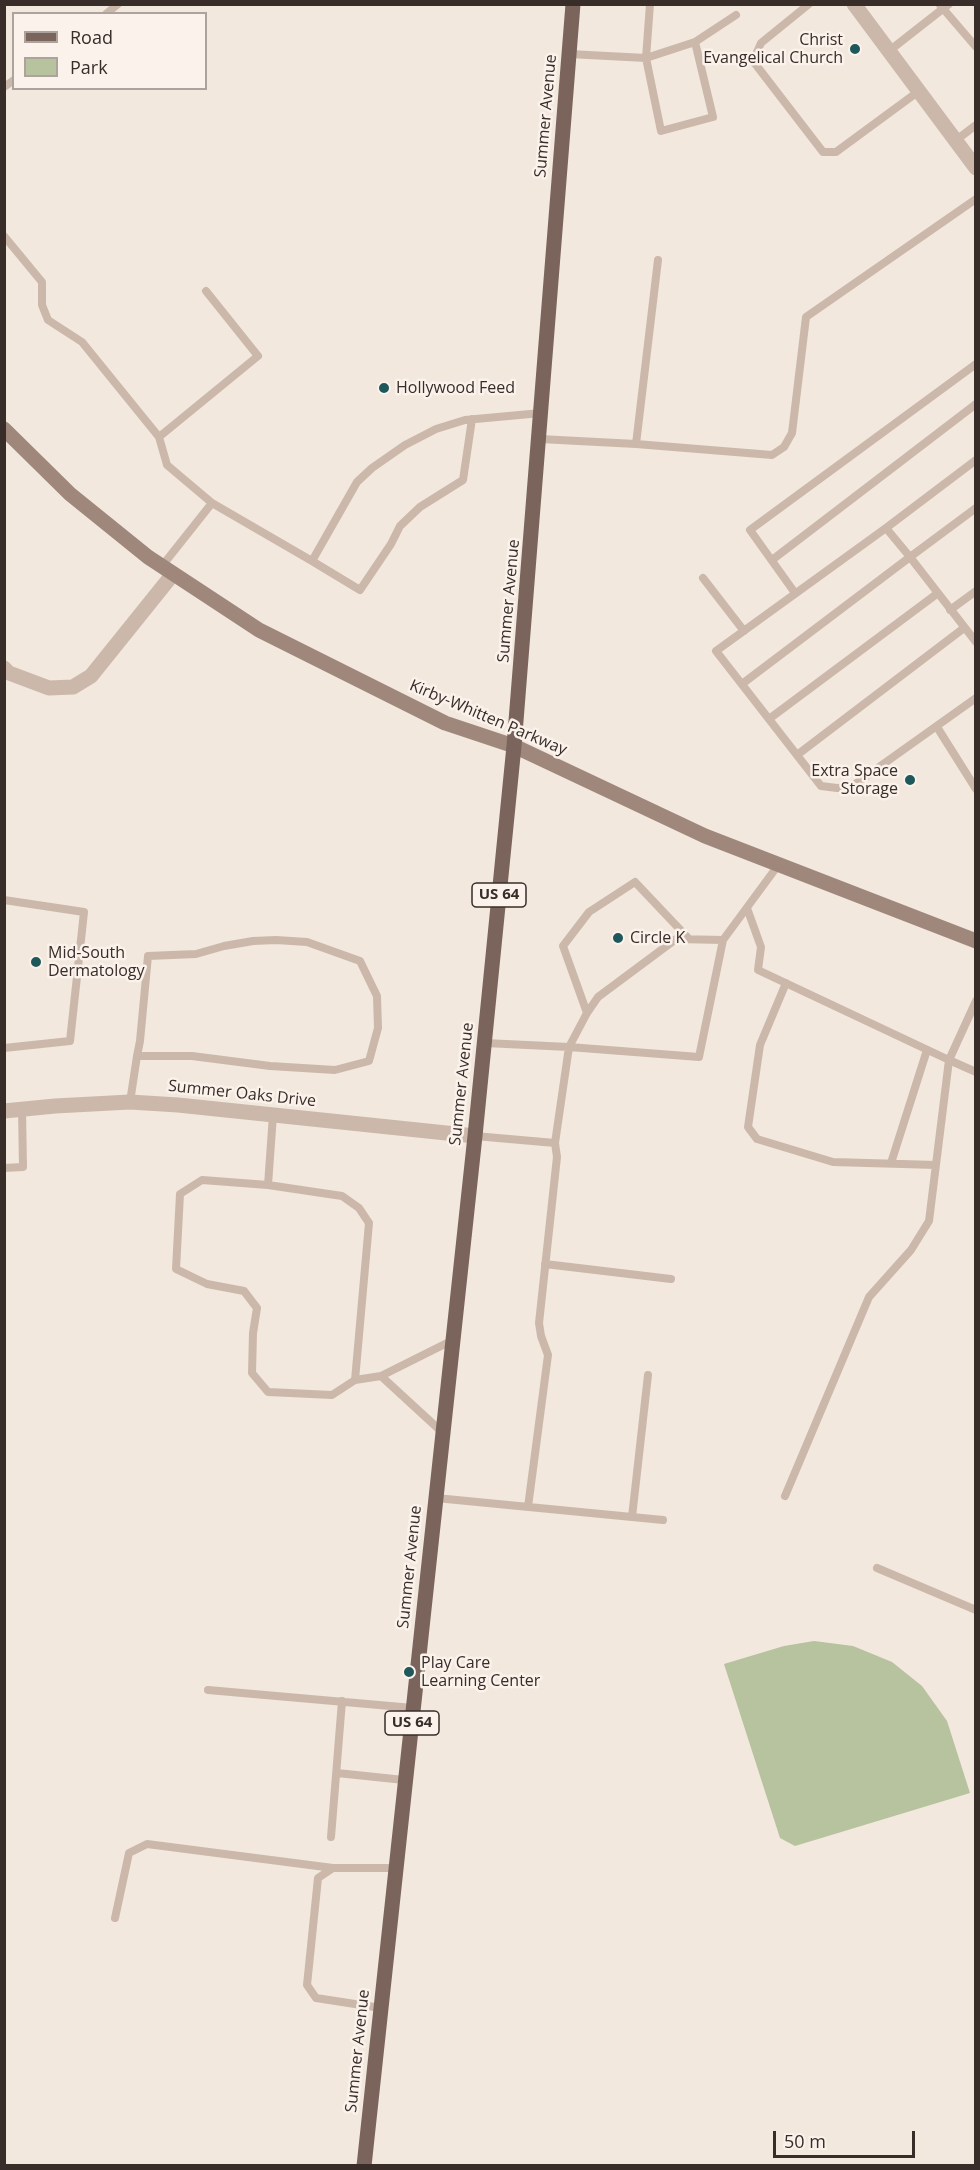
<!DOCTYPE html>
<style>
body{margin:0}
#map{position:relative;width:980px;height:2170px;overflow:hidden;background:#f2e8de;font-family:"Open Sans",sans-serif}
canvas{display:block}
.frame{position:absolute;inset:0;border:6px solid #382d29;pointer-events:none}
.legend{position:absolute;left:12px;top:12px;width:195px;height:78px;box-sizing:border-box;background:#faf2eb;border:2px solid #aca39d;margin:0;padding:8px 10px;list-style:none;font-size:18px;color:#382d29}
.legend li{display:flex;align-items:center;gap:12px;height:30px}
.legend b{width:30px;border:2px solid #aca39d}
.scale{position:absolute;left:773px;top:2131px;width:142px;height:27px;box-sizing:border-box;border:3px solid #382d29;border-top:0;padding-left:8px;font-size:18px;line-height:21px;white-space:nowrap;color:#382d29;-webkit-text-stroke:4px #faf2eb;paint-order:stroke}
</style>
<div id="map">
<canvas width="980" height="2170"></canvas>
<div class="frame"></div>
<ul class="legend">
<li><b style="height:8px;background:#7a645b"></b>Road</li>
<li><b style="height:16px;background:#b7c29e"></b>Park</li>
</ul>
<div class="scale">50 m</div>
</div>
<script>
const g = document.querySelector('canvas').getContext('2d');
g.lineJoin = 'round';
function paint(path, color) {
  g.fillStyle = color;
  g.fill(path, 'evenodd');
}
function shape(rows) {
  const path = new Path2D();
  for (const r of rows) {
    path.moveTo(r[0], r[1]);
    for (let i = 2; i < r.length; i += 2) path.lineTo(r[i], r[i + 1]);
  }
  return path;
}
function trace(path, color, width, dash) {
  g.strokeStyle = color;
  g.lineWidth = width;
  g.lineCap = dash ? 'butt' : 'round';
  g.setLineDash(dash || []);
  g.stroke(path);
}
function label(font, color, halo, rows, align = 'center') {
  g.font = font + ' "Open Sans",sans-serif';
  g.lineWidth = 5;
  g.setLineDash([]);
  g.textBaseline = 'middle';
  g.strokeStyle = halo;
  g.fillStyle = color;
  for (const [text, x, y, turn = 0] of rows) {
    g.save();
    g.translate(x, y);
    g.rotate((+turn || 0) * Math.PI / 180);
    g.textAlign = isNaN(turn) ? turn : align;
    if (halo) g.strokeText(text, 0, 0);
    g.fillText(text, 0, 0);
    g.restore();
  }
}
const green = shape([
 [814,1641,853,1646,892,1662,922,1686,947,1721,970,1793,795,1846,780,1838,724,1664,784,1646]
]);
const lane = shape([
 [809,4,761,43,753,61,823,152,836,152,919,91],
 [940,5,976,47],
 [106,14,118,4],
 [695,42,713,117,661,131,646,58,695,42],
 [695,42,736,15],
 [889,51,949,4],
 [569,54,646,58,650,4],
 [4,87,14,80],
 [955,141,976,125],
 [4,236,42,282,42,305,48,320,82,342,159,437,167,465,212,503],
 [159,437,258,356,206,291],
 [540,439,636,444,658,260],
 [636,444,772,455,784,447,792,433,806,317,976,199],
 [976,508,910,557,976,642],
 [886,528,976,460],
 [772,560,976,404],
 [312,561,360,590,391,544,400,526,420,507,463,480,472,419],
 [162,566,212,503,312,561,357,482,372,468,405,445,436,429,465,420,541,413],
 [703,578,744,631],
 [795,593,750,530,976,364],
 [950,610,976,591],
 [742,684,910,557,886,528,716,651,821,786,837,788,851,787,976,698],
 [769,719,938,593],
 [937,727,976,789],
 [797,755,964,628],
 [4,900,84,912,70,1041,4,1048],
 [747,908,761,947,758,970,949,1060,929,1221,911,1250,869,1297,785,1496],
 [723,940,676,939,598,997,587,1013,569,1047,699,1057,723,940,779,864],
 [786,983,760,1045,748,1127,757,1139,833,1162,936,1165],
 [976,1001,949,1060,976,1072],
 [587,1013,563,946,589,912,635,882,689,939],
 [130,1102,137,1056,140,1041,148,956,196,954,224,946,253,941,276,940,307,942,360,961,377,996,378,1028,369,1061,335,1070,270,1066,192,1056,137,1056],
 [475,1136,555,1143,569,1047,485,1043],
 [891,1163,927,1050],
 [4,1168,23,1167,22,1109],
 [268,1185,202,1180,180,1194,176,1269,207,1284,244,1291,257,1308,253,1333,252,1373,268,1392,332,1395,355,1380,369,1223,359,1208,342,1196,268,1185,273,1115],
 [545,1264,671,1279],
 [381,1376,453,1340],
 [355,1380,381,1376,443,1433],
 [436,1498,663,1520],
 [528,1507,548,1355,541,1336,539,1323,557,1157,555,1143],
 [632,1517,648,1375],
 [877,1568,976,1610],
 [208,1690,413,1708],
 [337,1773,404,1780],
 [331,1837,342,1701],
 [115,1918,129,1853,147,1844,333,1868],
 [381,2008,316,1998,307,1985,318,1878,333,1868,396,1868]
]);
const street = shape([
 [854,4,976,168],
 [4,668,9,673,49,688,73,687,91,676,173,574],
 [4,1111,55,1106,130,1102,178,1105,475,1136]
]);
const secondary = shape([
 [4,429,70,494,148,557,259,630,445,723,514,746,705,836,976,941]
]);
const primary = shape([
 [364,2166,475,1136,514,746,573,4]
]);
const markers = [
 [855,49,6,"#1f585a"],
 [384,388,6,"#1f585a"],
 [910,780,6,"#1f585a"],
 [618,938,6,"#1f585a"],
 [36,962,6,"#1f585a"],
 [409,1672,6,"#1f585a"]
];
const shields = [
 [499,895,54],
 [412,1723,54]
];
const shieldNames = [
 ["US 64",499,895],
 ["US 64",412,1723]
];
const poiNames = [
 ["Christ",843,40,"right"],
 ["Evangelical Church",843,58,"right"],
 ["Hollywood Feed",396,388],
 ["Extra Space",898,771,"right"],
 ["Storage",898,789,"right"],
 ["Circle K",630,938],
 ["Mid-South",48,953],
 ["Dermatology",48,971],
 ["Play Care",421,1663],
 ["Learning Center",421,1681]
];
const streetNames = [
 ["Summer Avenue",546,116,-85],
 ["Summer Avenue",509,601,-85],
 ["Kirby-Whitten Parkway",488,718,23],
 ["Summer Avenue",462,1084,-84],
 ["Summer Oaks Drive",242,1094,6],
 ["Summer Avenue",410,1567,-84],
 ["Summer Avenue",358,2051,-84]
];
paint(green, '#b7c29e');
trace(lane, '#cbb8aa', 8);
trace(street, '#cbb8aa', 15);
trace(secondary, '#9f877b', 15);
trace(primary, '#7a645b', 15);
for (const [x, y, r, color] of markers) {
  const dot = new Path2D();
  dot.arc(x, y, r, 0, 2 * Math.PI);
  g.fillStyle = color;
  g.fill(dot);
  trace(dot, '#faf2eb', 2);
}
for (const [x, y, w] of shields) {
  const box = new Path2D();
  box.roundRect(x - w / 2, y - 12, w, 24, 4.5);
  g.fillStyle = '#faf2eb';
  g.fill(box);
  trace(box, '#382d29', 1.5);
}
label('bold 15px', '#382d29', null, shieldNames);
label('16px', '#382d29', '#faf2eb', poiNames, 'left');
label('16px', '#382d29', '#faf2eb', streetNames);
</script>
